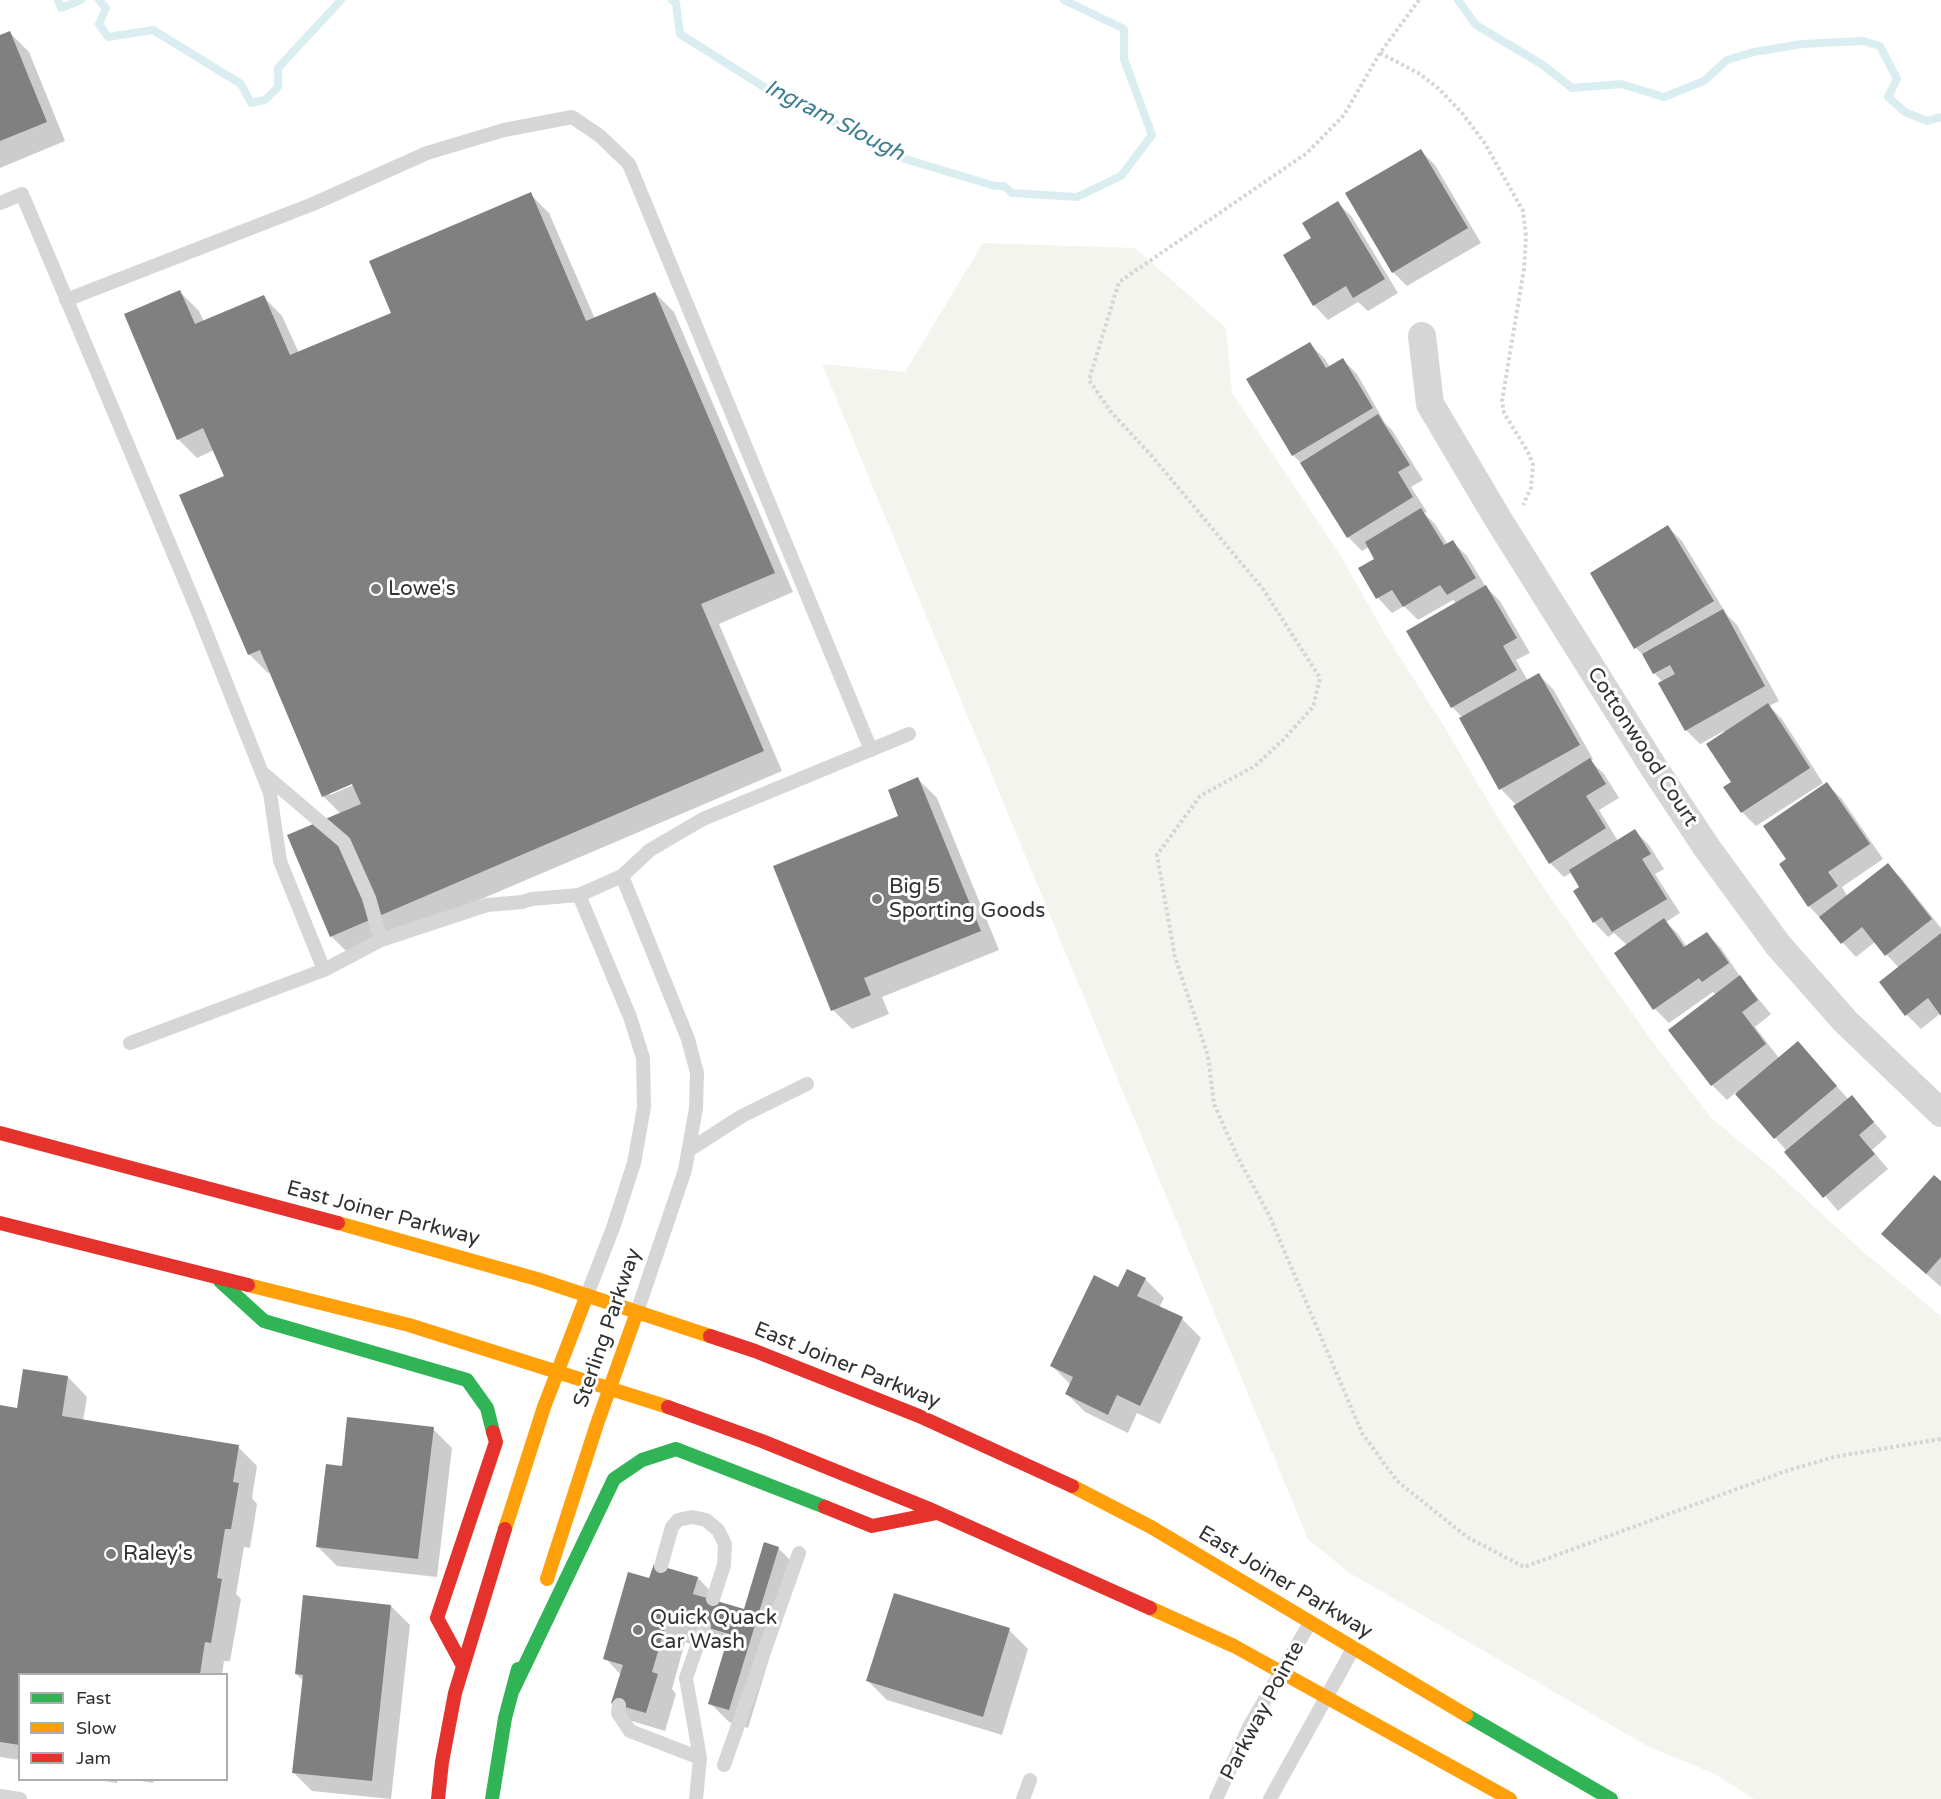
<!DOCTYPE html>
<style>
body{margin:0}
#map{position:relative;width:1941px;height:1799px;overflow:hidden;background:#fff;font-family:"Varela Round",sans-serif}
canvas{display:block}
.legend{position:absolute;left:18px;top:1673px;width:210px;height:108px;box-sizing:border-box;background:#fff;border:2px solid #adadad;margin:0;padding:8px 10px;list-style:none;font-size:18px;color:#323232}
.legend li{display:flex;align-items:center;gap:12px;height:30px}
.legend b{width:30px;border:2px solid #adadad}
</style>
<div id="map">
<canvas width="1941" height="1799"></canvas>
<ul class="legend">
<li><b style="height:8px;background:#30b455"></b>Fast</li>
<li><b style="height:8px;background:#ff9f0a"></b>Slow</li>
<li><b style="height:8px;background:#e5322d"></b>Jam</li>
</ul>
</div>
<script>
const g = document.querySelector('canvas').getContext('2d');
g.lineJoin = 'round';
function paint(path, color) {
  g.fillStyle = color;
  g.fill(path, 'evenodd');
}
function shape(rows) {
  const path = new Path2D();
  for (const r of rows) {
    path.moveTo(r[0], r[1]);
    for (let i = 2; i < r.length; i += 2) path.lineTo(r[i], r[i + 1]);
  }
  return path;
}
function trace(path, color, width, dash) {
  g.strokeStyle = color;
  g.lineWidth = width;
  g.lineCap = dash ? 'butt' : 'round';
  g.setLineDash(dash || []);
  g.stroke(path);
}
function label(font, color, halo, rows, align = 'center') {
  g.font = font + ' "Varela Round",sans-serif';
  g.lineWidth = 6;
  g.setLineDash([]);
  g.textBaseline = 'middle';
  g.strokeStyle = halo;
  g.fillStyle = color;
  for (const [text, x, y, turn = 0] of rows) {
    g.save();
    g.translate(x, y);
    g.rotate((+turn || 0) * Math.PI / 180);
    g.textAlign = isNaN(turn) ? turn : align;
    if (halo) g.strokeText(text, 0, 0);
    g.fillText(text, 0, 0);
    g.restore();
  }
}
const green = shape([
 [983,243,1135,248,1226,328,1232,393,1342,558,1385,634,1442,723,1495,813,1541,884,1649,1037,1711,1118,1773,1169,1860,1249,1941,1316,1941,1799,1754,1799,1715,1774,1649,1747,1348,1572,1308,1539,822,364,905,372]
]);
const shadow = shape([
 [10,33,29,52,65,141,0,168,0,37],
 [1421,151,1435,165,1481,243,1407,286,1393,272],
 [530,194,549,213,595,319,655,293,674,312,793,592,719,624,782,771,350,955,331,936,341,814,323,796,271,672,268,673,249,654,226,476,214,450,197,458,178,439,180,292,199,311,204,322,263,296,282,316,299,353,393,313],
 [358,780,360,782,330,795,330,791],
 [1338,203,1352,217,1398,293,1368,311,1358,302,1328,320,1314,305,1285,255,1313,238],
 [1310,344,1324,358,1330,367,1343,360,1357,374,1385,423,1392,430,1423,480,1411,487,1427,512,1424,513,1435,524,1448,545,1453,542,1467,556,1486,587,1500,601,1530,653,1516,660,1528,681,1539,675,1553,689,1593,759,1591,761,1604,774,1619,798,1599,810,1618,841,1635,831,1649,845,1664,869,1655,874,1680,913,1666,922,1678,934,1687,947,1707,934,1721,948,1741,978,1771,1014,1755,1027,1779,1058,1798,1043,1849,1100,1852,1097,1887,1137,1872,1150,1888,1169,1838,1211,1736,1092,1727,1100,1712,1085,1670,1031,1717,995,1713,992,1669,1023,1655,1009,1627,945,1614,933,1608,937,1594,922,1575,892,1581,888,1572,872,1564,877,1550,863,1516,805,1501,789,1461,719,1463,718,1452,707,1457,604,1453,600,1418,620,1404,606,1392,613,1378,598,1360,569,1377,559,1369,547,1362,551,1348,537,1303,465,1293,455],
 [1668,527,1682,541,1727,615,1737,625,1779,701,1769,706,1782,719,1823,783,1756,826,1742,812,1733,782,1724,731,1700,744,1686,730,1663,682,1654,673,1646,658,1636,648,1592,573],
 [918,779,937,798,999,950,882,997,889,1014,852,1029,833,1010,900,816],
 [1827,784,1841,798,1883,859,1842,887,1848,897,1888,865,1902,879,1941,928,1941,1013,1921,1029,1907,1015,1881,982,1899,968,1875,942,1856,957,1809,906,1788,859],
 [1941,1183,1941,1287,1897,1248],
 [1145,1279,1164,1298,1159,1308,1182,1319,1201,1338,1160,1424,1137,1413,1128,1433,1085,1412,1066,1393,1071,1385,1052,1366,1119,1289],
 [68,1377,87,1397,83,1421,238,1447,257,1466,252,1498,257,1504,250,1548,244,1547,236,1594,241,1599,230,1661,224,1661,222,1674,20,1674,20,1760,0,1757,0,1407,18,1409],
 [433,1429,452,1448,437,1577,337,1566,318,1547,343,1467],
 [778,1548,797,1567,748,1728,729,1722,710,1703,727,1646,695,1636,693,1645,685,1642,672,1689,676,1694,665,1731,632,1721,613,1702,621,1675,605,1658,650,1580,698,1578,717,1598,715,1602,745,1610],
 [391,1606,410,1625,391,1799,312,1791,293,1772,304,1681,296,1674],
 [1009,1630,1028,1649,1002,1735,887,1700,868,1681],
 [98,1780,117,1780,117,1783],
 [135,1780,154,1780,153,1783]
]);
const stream = shape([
 [58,0,61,8,81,0],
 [99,0,106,8,99,24,108,37,153,30,241,84,251,103,265,100,278,87,278,68,341,0],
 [672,0,676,3,680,34,775,94,876,143,895,156,995,186,1004,186,1012,193,1077,197,1121,176,1152,135,1124,59,1124,29,1064,0],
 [1458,0,1476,25,1543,65,1572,88,1621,84,1664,97,1704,81,1727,60,1754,52,1802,44,1863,41,1880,46,1897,79,1888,97,1905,112,1927,121,1941,117]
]);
const building = shape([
 [10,31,47,122,0,141,0,35],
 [1421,149,1468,228,1392,273,1345,193],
 [531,192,586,321,655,292,775,573,701,604,764,751,330,937,287,835,361,804,352,784,322,797,260,650,248,655,179,495,224,476,203,428,177,440,124,314,180,290,195,324,264,295,290,355,391,313,369,261],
 [1338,201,1385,279,1353,298,1346,286,1313,306,1283,255,1311,238,1302,223],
 [1310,342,1326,368,1343,358,1373,408,1292,456,1246,379],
 [1378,414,1410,465,1398,472,1413,497,1347,538,1300,463],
 [1421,508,1444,545,1453,540,1476,578,1447,595,1440,585,1403,607,1392,590,1376,599,1358,568,1374,559,1365,542],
 [1668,525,1714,601,1634,649,1590,573],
 [1486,585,1517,638,1503,646,1517,670,1451,708,1406,631],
 [1723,609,1765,686,1685,731,1658,683,1675,674,1670,665,1653,674,1642,654],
 [1539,673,1580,745,1499,790,1459,718],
 [1768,703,1810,768,1741,813,1723,787,1731,782,1706,744],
 [1590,758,1606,784,1586,796,1606,828,1549,864,1513,806],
 [918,777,981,931,864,978,871,995,831,1011,773,866,898,816,888,790],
 [1827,782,1870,844,1828,872,1838,886,1808,907,1779,864,1786,859,1763,826],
 [1635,829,1651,854,1642,859,1667,899,1612,932,1602,917,1593,923,1573,891,1579,887,1569,870],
 [1888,863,1932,919,1885,956,1862,927,1841,944,1819,917],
 [1664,918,1684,947,1707,932,1729,963,1702,982,1699,978,1653,1010,1614,953],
 [1941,933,1941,1016,1928,998,1905,1016,1879,982],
 [1740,975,1758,1000,1742,1012,1766,1044,1711,1086,1668,1030],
 [1798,1041,1837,1086,1774,1139,1735,1094],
 [1852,1095,1874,1122,1859,1135,1875,1154,1823,1198,1784,1152],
 [1934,1175,1941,1181,1941,1257,1926,1274,1881,1234],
 [1127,1269,1146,1278,1137,1296,1183,1317,1140,1406,1117,1395,1108,1415,1065,1394,1073,1377,1050,1366,1094,1275,1118,1287],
 [23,1369,68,1376,62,1416,239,1445,233,1482,239,1483,231,1529,225,1529,217,1578,222,1579,211,1643,205,1642,200,1674,20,1674,20,1745,0,1742,0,1405,17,1408],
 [347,1417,434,1427,418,1559,316,1547,326,1464,342,1466],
 [764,1542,779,1547,729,1710,708,1704,729,1634,676,1618,674,1627,666,1624,652,1672,658,1674,646,1713,611,1703,623,1665,603,1659,628,1572,649,1578,654,1564,698,1577,693,1594,744,1609],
 [894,1593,1010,1628,983,1717,866,1681],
 [303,1595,391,1605,372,1781,292,1773,303,1675,295,1674]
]);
const path = shape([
 [1419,0,1380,53,1344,115,1307,153,1119,282,1089,380,1111,412,1150,454,1263,589,1320,678,1313,707,1283,740,1255,766,1200,796,1157,855,1175,957,1208,1056,1214,1104,1237,1156,1269,1215,1362,1433,1397,1481,1467,1537,1524,1567,1789,1470,1834,1457,1941,1439],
 [1380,53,1420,74,1439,89,1462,113,1484,142,1523,211,1526,236,1524,269,1502,401,1504,413,1528,452,1533,465,1531,488,1523,505]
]);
const lane = shape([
 [0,203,22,194,53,267,196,607,262,773,270,793,280,861,324,970],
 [66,300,313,204,427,153,504,130,572,117,600,136,629,164,871,750],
 [264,774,344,842,369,898,381,940],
 [622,876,688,1039,697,1073,696,1108,685,1170,637,1312],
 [579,895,630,1017,643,1058,644,1107,634,1163,613,1228,587,1295],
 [130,1043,324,970,381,940,487,905,522,902,532,899,579,895,622,876,650,850,703,819,909,734],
 [689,1150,742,1116,807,1084],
 [661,1566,672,1527,678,1520,692,1517,706,1520,718,1530,725,1544,724,1565,713,1599],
 [619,1705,618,1713,630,1731,700,1758],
 [724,1765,799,1553],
 [0,1796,20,1799],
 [696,1799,700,1758,686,1678,704,1626],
 [1023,1799,1030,1780],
 [1216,1799,1250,1725,1310,1623],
 [1270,1799,1353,1649]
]);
const street = shape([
 [1422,336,1430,404,1498,519,1654,768,1707,848,1778,945,1845,1021,1941,1113]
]);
const fast = shape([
 [220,1281,264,1321,467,1380,487,1408,493,1432],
 [513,1690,614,1479,642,1460,676,1449,825,1507],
 [1466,1715,1611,1799],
 [492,1799,505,1718,518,1669]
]);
const slow = shape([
 [338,1223,537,1279,710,1336],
 [248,1285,409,1325,668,1407],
 [1072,1486,1151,1527,1466,1715],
 [505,1529,544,1407,587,1295],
 [547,1579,597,1424,637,1312],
 [1150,1608,1234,1646,1510,1799]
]);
const jam = shape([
 [0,1133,338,1223],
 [0,1223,248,1285],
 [710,1336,755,1351,919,1416,1072,1486],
 [668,1407,762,1441,927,1508,1150,1608],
 [825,1507,872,1526,937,1513],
 [463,1666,437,1618,496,1442,493,1432],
 [438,1799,442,1762,455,1693,505,1529]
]);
const markers = [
 [376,589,6,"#7a7a7a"],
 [877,899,6,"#7a7a7a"],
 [111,1554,6,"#7a7a7a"],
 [638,1630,6,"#7a7a7a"]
];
const poiNames = [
 ["Lowe's",388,589],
 ["Big 5",889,887],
 ["Sporting Goods",889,911],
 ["Raley's",123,1554],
 ["Quick Quack",650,1618],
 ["Car Wash",650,1642]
];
const streetNames = [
 ["Cottonwood Court",1642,747,57],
 ["East Joiner Parkway",383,1214,15],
 ["Sterling Parkway",608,1328,-71],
 ["East Joiner Parkway",847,1366,22],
 ["East Joiner Parkway",1285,1583,31],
 ["Parkway Pointe",1263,1711,-62]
];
const waterNames = [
 ["Ingram Slough",834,121,27]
];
paint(green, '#f2f4ed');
paint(shadow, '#0003');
trace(stream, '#daedf1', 8);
paint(building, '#808080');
trace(path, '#d5d5d5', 4, [3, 3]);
trace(lane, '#d6d6d6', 14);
trace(street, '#d6d6d6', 28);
trace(fast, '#30b455', 14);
trace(slow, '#ff9f0a', 14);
trace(jam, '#e5322d', 14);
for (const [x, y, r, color] of markers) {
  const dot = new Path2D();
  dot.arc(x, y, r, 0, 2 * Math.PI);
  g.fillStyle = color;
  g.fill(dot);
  trace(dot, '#fff', 2);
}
label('21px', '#323232', '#fff', poiNames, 'left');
label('21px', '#323232', '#fff', streetNames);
label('italic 22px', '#3c7d8f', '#fff', waterNames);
</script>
